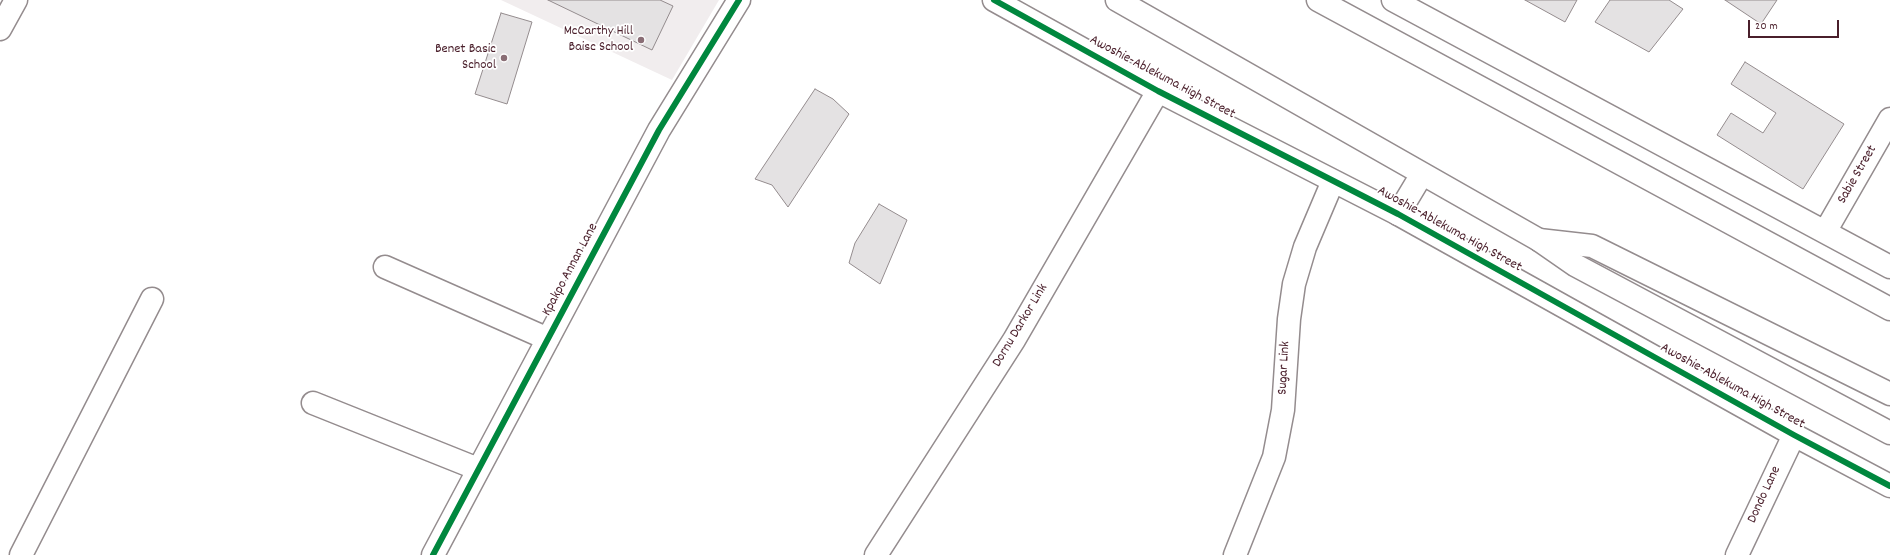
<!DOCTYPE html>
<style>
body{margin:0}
#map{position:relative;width:1890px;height:555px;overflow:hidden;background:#fff;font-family:Dekko,sans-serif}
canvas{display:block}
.scale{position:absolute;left:1748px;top:20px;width:91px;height:18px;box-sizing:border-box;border:2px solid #4a1f2b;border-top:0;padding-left:5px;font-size:12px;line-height:14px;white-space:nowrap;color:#4a1f2b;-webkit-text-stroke:3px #fff;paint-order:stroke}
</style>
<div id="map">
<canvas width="1890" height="555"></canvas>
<div class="scale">20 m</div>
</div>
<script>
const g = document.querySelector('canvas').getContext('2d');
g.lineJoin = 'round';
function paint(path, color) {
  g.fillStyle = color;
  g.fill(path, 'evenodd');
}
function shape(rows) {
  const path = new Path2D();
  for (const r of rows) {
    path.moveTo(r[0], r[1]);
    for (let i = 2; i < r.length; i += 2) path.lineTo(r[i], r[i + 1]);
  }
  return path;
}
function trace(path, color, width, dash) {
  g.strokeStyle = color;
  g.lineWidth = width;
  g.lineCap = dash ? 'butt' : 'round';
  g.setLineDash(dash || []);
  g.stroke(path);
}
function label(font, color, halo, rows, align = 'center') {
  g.font = font + ' Dekko,sans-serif';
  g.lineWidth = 3.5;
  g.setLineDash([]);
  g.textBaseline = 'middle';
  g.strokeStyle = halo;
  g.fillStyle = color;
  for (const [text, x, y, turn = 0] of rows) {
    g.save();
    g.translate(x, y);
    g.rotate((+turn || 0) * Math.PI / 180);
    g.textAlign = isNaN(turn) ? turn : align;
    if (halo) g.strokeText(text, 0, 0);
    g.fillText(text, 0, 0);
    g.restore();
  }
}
const built = shape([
 [501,0,719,0,672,80]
]);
const building = shape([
 [548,0,660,0,673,6,652,50,548,0],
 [1525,0,1577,0,1565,22,1525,0],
 [1610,0,1669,0,1683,9,1649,52,1595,22,1610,0],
 [1725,0,1777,0,1761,24,1725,0],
 [501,13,532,22,507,104,475,94,501,13],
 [1745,62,1844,124,1803,189,1717,135,1731,113,1763,133,1776,113,1731,84,1745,62],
 [815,89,833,99,849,114,788,207,772,185,755,179,815,89],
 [879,204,907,220,880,284,849,263,855,243,879,204]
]);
const minor = shape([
 [994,0,1158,91,1398,214,1794,435,1890,486],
 [1393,0,1890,267],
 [0,29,16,0],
 [1825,232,1890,119],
 [385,267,548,339],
 [313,403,478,469],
 [21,555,152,299],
 [433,555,659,130,739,0],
 [876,555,1014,340,1158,91],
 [1235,555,1274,457,1283,410,1289,319,1294,284,1305,247,1333,181],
 [1737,555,1794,435]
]);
const major = shape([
 [1117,0,1539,240,1575,265,1890,433],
 [1318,0,1890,309],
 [1398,214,1422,174]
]);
const highway = shape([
 [1539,240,1592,246,1890,394]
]);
const cycleway = shape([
 [994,0,1158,91,1398,214,1794,435,1890,486],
 [433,555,659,130,739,0]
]);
const markers = [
 [641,40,4,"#896d75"],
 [504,58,4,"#896d75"]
];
const poiNames = [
 ["McCarthy Hill",633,32],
 ["Baisc School",633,48],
 ["Benet Basic",496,50],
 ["School",496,66]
];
const streetNames = [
 ["Awoshie-Ablekuma High Street",1162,78,28],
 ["Sabie Street",1858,175,-60],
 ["Awoshie-Ablekuma High Street",1449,230,29],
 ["Kpakpo Annan Lane",571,270,-62],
 ["Dornu Darkor Link",1021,326,-59],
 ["Sugar Link",1285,368,-87],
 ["Awoshie-Ablekuma High Street",1732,387,29],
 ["Dondo Lane",1765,495,-65]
];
paint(built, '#f1edee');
paint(building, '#e4e2e3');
trace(building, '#948c8e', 1);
trace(minor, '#948c8e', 25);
trace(major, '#948c8e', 25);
trace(highway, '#948c8e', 25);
trace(minor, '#fff', 22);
trace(major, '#fff', 22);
trace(highway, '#fff', 22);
trace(cycleway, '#00873e', 6);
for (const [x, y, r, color] of markers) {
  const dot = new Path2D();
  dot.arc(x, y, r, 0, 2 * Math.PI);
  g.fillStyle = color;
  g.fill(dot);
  trace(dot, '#fff', 1.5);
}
label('14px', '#4a1f2b', '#fff', poiNames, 'right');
label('14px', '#4a1f2b', '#fff', streetNames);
</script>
